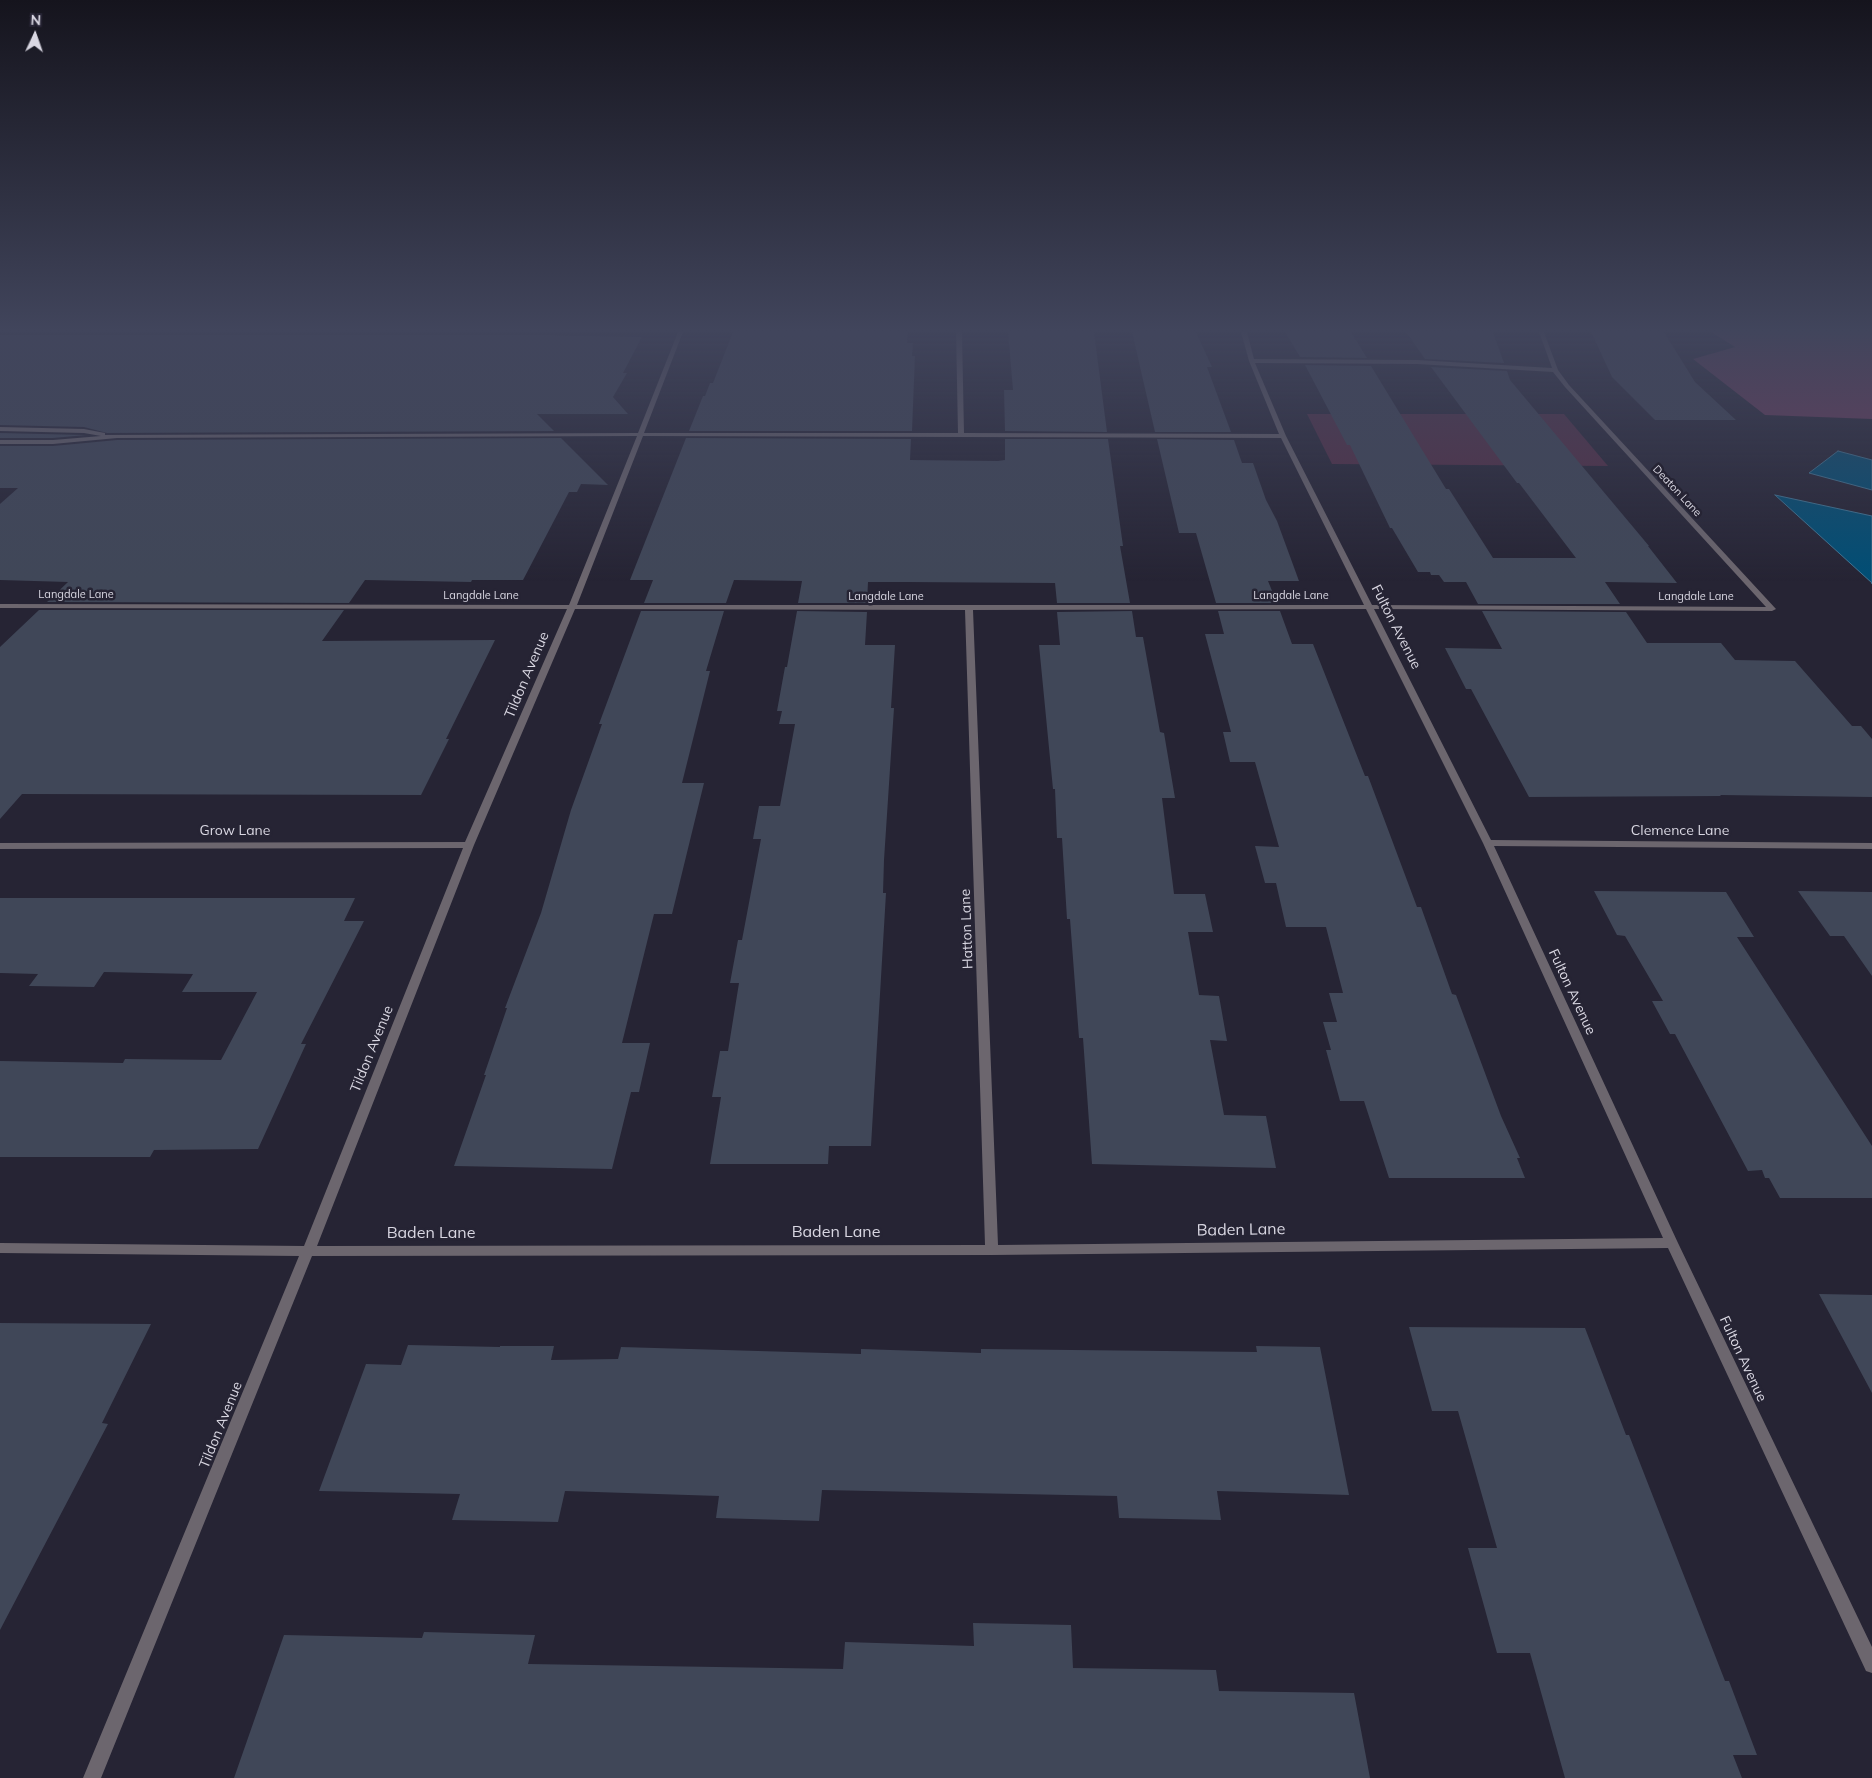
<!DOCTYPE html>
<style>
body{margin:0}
#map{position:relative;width:1872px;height:1778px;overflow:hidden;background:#262434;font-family:Mulish,sans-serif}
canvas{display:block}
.north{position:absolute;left:10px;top:10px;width:50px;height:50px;-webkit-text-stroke:4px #262434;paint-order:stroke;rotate:3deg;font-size:14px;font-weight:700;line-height:20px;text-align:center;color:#d9d7e2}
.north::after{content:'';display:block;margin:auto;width:18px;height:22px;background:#d9d7e2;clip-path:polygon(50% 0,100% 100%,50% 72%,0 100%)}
</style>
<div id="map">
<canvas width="1872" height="1778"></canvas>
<div class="north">N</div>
</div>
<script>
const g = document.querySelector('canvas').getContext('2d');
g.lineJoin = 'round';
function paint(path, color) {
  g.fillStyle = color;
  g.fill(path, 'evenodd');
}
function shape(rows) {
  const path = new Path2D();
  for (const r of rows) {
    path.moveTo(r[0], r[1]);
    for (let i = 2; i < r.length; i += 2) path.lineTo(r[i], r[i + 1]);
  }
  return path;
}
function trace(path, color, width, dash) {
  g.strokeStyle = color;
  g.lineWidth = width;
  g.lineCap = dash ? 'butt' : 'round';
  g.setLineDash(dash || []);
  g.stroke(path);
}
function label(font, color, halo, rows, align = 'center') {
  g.font = font + ' Mulish,sans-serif';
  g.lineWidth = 5;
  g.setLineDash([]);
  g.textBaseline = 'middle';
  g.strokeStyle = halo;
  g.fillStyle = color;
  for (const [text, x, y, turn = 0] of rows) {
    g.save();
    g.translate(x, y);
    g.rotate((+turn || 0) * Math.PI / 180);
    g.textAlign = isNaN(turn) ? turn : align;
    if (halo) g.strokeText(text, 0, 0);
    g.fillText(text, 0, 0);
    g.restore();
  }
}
const green = shape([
 [1307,414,1564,414,1608,466,1332,464]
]);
const forest = shape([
 [1711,332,1872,332,1872,419,1765,415,1693,359,1735,347]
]);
const water = shape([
 [1838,451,1872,460,1872,490,1809,473,1838,451],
 [1775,495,1872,516,1872,584,1872,583,1775,495]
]);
const building = shape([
 [733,332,908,332,907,343,913,343,912,356,915,356,912,431,689,431,703,396,705,396,710,383,713,383],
 [1008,332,1094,332,1107,432,1005,431,1004,390,1013,390],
 [1132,332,1196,332,1212,367,1207,367,1231,432,1155,432],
 [1285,332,1351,332,1367,358,1300,357],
 [1406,332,1493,332,1504,363,1425,359],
 [1591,332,1664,332,1695,382,1736,420,1655,420,1612,377],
 [0,335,540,335,642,337,623,373,627,373,613,397,628,414,537,414,554,431,107,433,84,427,0,425],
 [1305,365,1371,366,1446,489,1449,489,1493,558,1576,558,1519,483,1517,483,1431,367,1507,371,1510,380,1649,546,1648,546,1677,583,1605,582,1620,604,1478,604,1466,582,1444,582,1439,575,1431,575,1430,572,1418,572,1392,528,1390,528,1350,445,1347,445],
 [0,433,84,435,86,435,53,438,0,438],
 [561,438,608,485,581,484,577,492,569,492,523,580,472,580,471,582,365,580,349,603,47,602,68,582,0,580,0,504,18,488,0,488,0,446,53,446,117,440],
 [686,438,911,439,910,460,998,461,1005,460,1005,439,1108,439,1123,546,1120,546,1130,603,1057,603,1055,583,906,582,868,582,867,603,798,603,802,581,734,580,726,603,644,603,653,580,630,580],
 [1157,439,1234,440,1242,463,1253,463,1266,500,1277,521,1299,581,1268,581,1277,603,1216,603,1196,533,1179,533],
 [39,610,344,610,322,641,495,640,446,739,449,739,421,795,22,794,0,819,0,647],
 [641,611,724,611,706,671,710,671,682,783,704,783,672,914,654,914,622,1043,650,1043,639,1092,631,1092,612,1169,454,1166,486,1075,484,1075,507,1008,505,1008,541,913,571,810,602,724,599,724],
 [797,611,867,612,865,645,895,645,891,708,894,708,884,860,883,893,886,893,871,1146,829,1146,828,1164,710,1164,721,1097,712,1097,720,1051,728,1051,739,983,730,983,738,940,742,940,761,839,753,839,759,806,780,806,795,724,779,724,782,711,777,711,785,667,787,667],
 [1132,611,1136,637,1143,637,1160,732,1164,733,1175,798,1162,798,1174,894,1205,894,1213,932,1188,932,1199,995,1219,996,1227,1041,1210,1040,1224,1115,1266,1116,1276,1168,1092,1164,1083,1038,1079,1038,1070,919,1067,919,1062,838,1057,838,1055,789,1053,789,1039,645,1060,645,1057,612],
 [1218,611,1280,611,1292,644,1313,644,1365,776,1368,776,1417,907,1421,907,1452,994,1456,995,1501,1116,1520,1158,1517,1158,1525,1178,1389,1178,1364,1101,1340,1101,1326,1050,1331,1050,1323,1022,1337,1022,1329,993,1343,993,1326,927,1286,927,1276,883,1265,883,1255,846,1279,847,1255,762,1230,762,1223,732,1231,732,1205,634,1224,634],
 [1482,611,1626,612,1647,643,1721,643,1735,660,1795,661,1852,726,1861,726,1872,739,1872,797,1720,795,1721,796,1529,797,1471,689,1466,689,1445,648,1502,649],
 [1594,891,1726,892,1754,937,1737,937,1872,1146,1872,1198,1780,1198,1769,1178,1765,1178,1762,1170,1748,1171,1675,1034,1670,1034,1652,1001,1663,1001,1625,936,1617,935],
 [1798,891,1872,892,1872,976,1844,936,1830,936],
 [0,898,355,898,344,921,364,921,301,1044,306,1044,258,1149,154,1150,150,1157,0,1157,0,1061,123,1063,125,1059,221,1060,257,992,182,992,193,974,104,972,94,987,29,986,38,974,0,973],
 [1819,1294,1872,1295,1872,1393],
 [0,1323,151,1324,102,1423,108,1424,0,1630],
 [1409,1327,1585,1328,1626,1435,1629,1435,1725,1681,1729,1681,1757,1755,1733,1755,1742,1778,1565,1778,1530,1653,1497,1653,1468,1548,1497,1548,1458,1411,1432,1411],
 [408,1345,500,1347,500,1346,554,1346,551,1360,618,1359,621,1347,861,1354,861,1349,981,1353,981,1349,1257,1352,1256,1346,1320,1347,1349,1495,1217,1491,1221,1520,1119,1518,1117,1496,822,1490,819,1521,716,1518,719,1496,565,1491,558,1522,452,1520,460,1494,319,1491,366,1364,401,1365],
 [973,1623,1071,1625,1073,1668,1216,1670,1219,1691,1354,1693,1370,1778,234,1778,284,1635,422,1638,424,1632,535,1635,528,1664,843,1669,845,1642,974,1646]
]);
const street = shape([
 [678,332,683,332,644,433,958,433,956,332,962,332,964,433,1279,434,1249,361,1241,332,1247,332,1254,359,1417,360,1552,368,1539,332,1544,332,1558,370,1569,385,1776,609,1772,611,1374,609,1491,840,1872,843,1872,849,1494,846,1678,1243,1872,1647,1872,1673,1866,1671,1668,1248,992,1255,312,1256,101,1778,83,1778,299,1256,0,1253,0,1243,304,1246,463,848,0,849,0,843,465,842,567,609,0,608,0,604,569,605,637,436,117,438,53,444,0,444,0,440,53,440,101,436,84,433,0,431,0,427,84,429,105,433,105,435,638,433,678,332],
 [1255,363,1417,364,1553,372,1565,387,1766,607,1372,605,1286,436,1255,363],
 [643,436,1281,438,1364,605,577,605,643,436],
 [575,609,965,610,985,1245,317,1246,474,845,575,609],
 [1366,609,1483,843,1663,1238,998,1245,973,610,1366,609]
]);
const farStreetnames = [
 ["Deaton Lane",1677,491,47],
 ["Langdale Lane",76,595],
 ["Langdale Lane",481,596],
 ["Langdale Lane",1291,596],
 ["Langdale Lane",886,597],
 ["Langdale Lane",1696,597]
];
const streetNames = [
 ["Fulton Avenue",1396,627,63],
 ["Tildon Avenue",527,675,-67],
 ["Grow Lane",235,831],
 ["Clemence Lane",1680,831],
 ["Hatton Lane",967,929,-92],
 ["Fulton Avenue",1572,992,65],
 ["Tildon Avenue",372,1049,-68],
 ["Fulton Avenue",1743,1359,65],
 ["Tildon Avenue",221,1425,-68]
];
const nearStreetnames = [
 ["Baden Lane",1241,1230,-1],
 ["Baden Lane",836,1232],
 ["Baden Lane",431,1233]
];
paint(green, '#552d45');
paint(forest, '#753c5f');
paint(water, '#004e75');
trace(water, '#417796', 1);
paint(building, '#404758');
paint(street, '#6c666e');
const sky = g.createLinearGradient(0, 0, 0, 581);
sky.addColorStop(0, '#15141d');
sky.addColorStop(0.57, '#41455c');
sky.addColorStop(1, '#41455c00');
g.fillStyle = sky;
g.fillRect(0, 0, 1872, 581);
label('11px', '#d9d7e2', '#262434', farStreetnames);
label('14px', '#d9d7e2', '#262434', streetNames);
label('16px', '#d9d7e2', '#262434', nearStreetnames);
</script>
